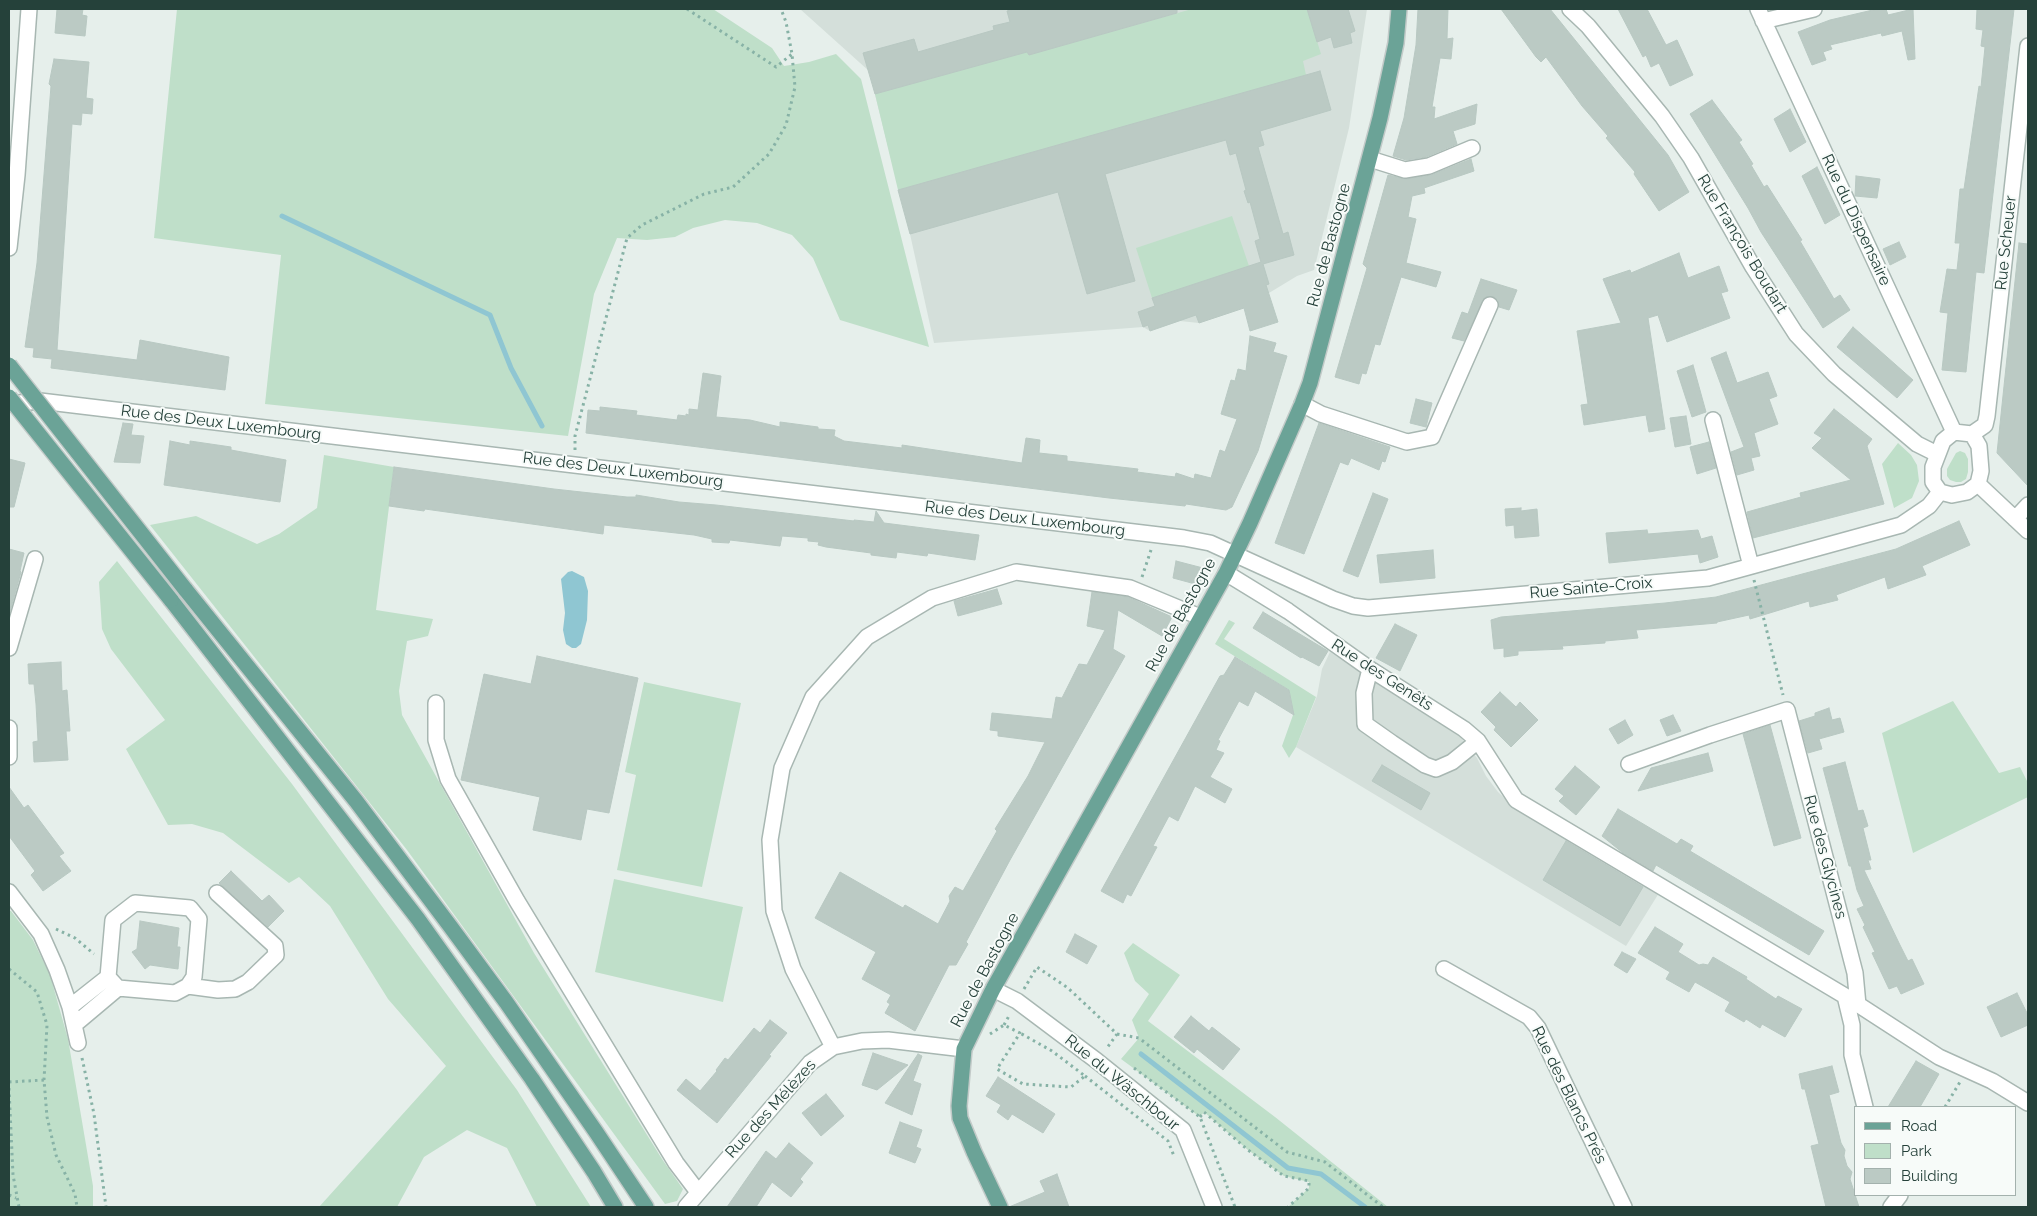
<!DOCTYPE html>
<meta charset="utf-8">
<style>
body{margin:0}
#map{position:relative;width:2037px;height:1216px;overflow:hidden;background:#e6efeb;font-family:Raleway,sans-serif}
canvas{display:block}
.frame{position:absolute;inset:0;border:10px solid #25413a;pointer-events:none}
.legend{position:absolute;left:1854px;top:1106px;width:162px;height:90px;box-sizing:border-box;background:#f7fbf9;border:1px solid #a3b1ad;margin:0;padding:6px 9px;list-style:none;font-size:15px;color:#25413a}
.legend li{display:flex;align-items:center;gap:10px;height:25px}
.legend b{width:25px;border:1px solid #a3b1ad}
</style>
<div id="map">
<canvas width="2037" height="1216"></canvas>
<div class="frame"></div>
<ul class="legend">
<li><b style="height:6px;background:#6ba397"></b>Road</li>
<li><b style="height:14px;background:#bfdfc9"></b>Park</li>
<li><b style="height:14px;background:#bbcac4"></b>Building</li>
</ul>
</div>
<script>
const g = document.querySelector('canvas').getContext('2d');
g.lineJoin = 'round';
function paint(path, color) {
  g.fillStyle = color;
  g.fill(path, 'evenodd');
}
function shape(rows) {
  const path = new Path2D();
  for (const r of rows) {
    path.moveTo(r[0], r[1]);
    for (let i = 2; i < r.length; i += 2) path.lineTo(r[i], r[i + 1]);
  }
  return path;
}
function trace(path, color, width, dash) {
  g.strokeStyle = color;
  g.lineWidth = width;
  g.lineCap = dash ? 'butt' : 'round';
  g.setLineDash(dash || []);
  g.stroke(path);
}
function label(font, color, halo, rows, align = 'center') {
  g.font = font + ' Raleway,sans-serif';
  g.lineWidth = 4;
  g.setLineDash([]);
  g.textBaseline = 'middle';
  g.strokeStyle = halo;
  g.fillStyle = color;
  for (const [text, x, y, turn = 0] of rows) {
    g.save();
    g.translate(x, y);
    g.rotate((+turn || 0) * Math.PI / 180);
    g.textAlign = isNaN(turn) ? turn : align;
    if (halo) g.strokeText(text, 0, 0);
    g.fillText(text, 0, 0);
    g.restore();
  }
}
const built = shape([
 [800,9,1367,9,1349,128,1314,270,1297,276,1269,293,1245,301,1229,313,1199,323,1180,321,1150,331,1143,327,934,343,910,234,869,71],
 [1330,652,1460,737,1477,758,1486,776,1498,792,1512,805,1659,893,1626,946,1296,747,1317,696,1322,669]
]);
const green = shape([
 [177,9,713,9,772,48,784,66,809,62,836,54,861,79,929,347,840,320,813,258,792,235,757,223,725,220,693,228,675,237,647,240,617,238,594,294,568,436,265,404,281,255,154,238],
 [1192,9,1307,9,1321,54,1303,61,1306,75,898,190,875,94,1027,52,1029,55],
 [1232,216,1249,266,1152,298,1136,248],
 [1898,443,1911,455,1917,465,1919,481,1912,498,1894,508,1882,464],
 [1960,451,1965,453,1968,459,1968,472,1966,479,1961,482,1956,482,1950,480,1947,476,1947,469,1956,453],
 [324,455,394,467,376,610,433,619,428,636,407,641,399,691,402,715,534,953,662,1159,683,1189,677,1201,665,1204,407,850,150,525,196,516,257,544,279,534,317,508],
 [117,561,292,784,517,1090,591,1207,537,1207,507,1148,467,1130,424,1157,397,1207,319,1207,446,1066,388,999,330,906,299,877,289,883,223,833,192,824,168,825,126,749,165,720,111,649,102,629,99,582],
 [1229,620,1235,623,1224,639,1316,697,1296,747,1289,758,1282,746,1293,715,1289,690,1215,644],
 [644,682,741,703,702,887,617,870,636,775,625,772],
 [1953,701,1999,773,2020,767,2028,783,2028,797,1913,853,1882,733],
 [614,879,743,907,723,1002,595,972],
 [9,911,11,911,33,940,50,975,68,1039,93,1186,93,1207,9,1207],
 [1133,943,1180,975,1148,1021,1275,1117,1388,1207,1288,1207,1309,1188,1309,1182,1284,1176,1248,1150,1204,1112,1200,1117,1121,1059,1139,1038,1132,1020,1149,994,1135,981,1124,953]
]);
const water = shape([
 [572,571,584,577,588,591,587,620,581,644,576,648,572,648,566,644,563,630,565,613,561,579,568,572]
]);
const stream = shape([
 [282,216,490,315,511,368,542,426],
 [1141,1054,1288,1168,1321,1174,1365,1207]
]);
const building = shape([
 [57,9,83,9,82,15,87,16,85,36,55,33,57,9],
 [1014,9,1177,9,1177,13,1029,55,1027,52,875,94,863,53,914,39,918,52,994,30,993,26,1010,22,1007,11,1014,9],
 [1307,9,1348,9,1355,31,1350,33,1352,43,1334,48,1331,37,1317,42,1307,9],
 [1418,9,1448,9,1447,39,1453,38,1451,59,1440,58,1432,107,1435,107,1434,119,1477,104,1475,124,1453,131,1457,144,1426,157,1406,160,1393,156,1404,118,1416,45,1418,9],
 [1501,9,1550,9,1668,155,1689,192,1659,211,1634,174,1635,172,1606,138,1608,136,1582,106,1546,57,1541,62,1536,57,1501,9],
 [1618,9,1647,9,1666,45,1677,40,1693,75,1670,86,1659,63,1651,67,1646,55,1643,57,1618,9],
 [1877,9,1886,9,1888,15,1913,9,1915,59,1908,60,1902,31,1882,36,1881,33,1830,45,1832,49,1823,52,1826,60,1812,65,1798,32,1830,20,1877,9],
 [1977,9,2014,9,1984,273,1976,272,1966,372,1942,370,1948,313,1940,312,1947,269,1957,270,1960,243,1955,243,1960,189,1964,189,1979,86,1981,87,1985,47,1981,46,1983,30,1976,29,1977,9],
 [54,59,89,62,86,98,93,99,92,114,82,113,81,125,72,124,57,350,137,360,140,340,229,357,225,390,51,368,52,359,33,357,34,348,25,347,37,263,51,86,49,84,54,59],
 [1320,71,1331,110,1260,131,1264,145,1258,147,1283,234,1288,232,1294,255,1263,264,1269,284,1266,285,1278,322,1250,331,1244,308,1199,323,1196,315,1150,331,1148,325,1143,327,1138,312,1155,306,1152,298,1261,262,1255,241,1260,239,1250,202,1248,203,1244,191,1246,190,1236,153,1230,155,1226,140,1105,174,1135,281,1087,294,1058,192,910,234,898,190,1320,71],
 [1712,100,1742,140,1739,142,1753,164,1751,165,1764,187,1767,185,1802,240,1800,241,1834,299,1840,295,1850,310,1823,328,1761,232,1748,208,1690,114,1712,100],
 [1790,109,1806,142,1790,152,1774,119,1790,109],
 [1471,159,1474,171,1424,188,1425,193,1412,196,1408,217,1416,219,1406,263,1441,272,1436,287,1401,277,1380,345,1375,344,1366,374,1362,373,1359,384,1335,377,1367,268,1363,264,1388,175,1406,179,1431,175,1471,159],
 [1817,167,1840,215,1825,224,1802,176,1817,167],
 [1856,176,1880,179,1877,198,1855,196,1856,176],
 [1899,242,1906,257,1890,265,1883,249,1899,242],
 [2019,243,2028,244,2028,486,1997,453,2019,243],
 [1679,253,1688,278,1719,266,1728,291,1721,293,1730,318,1667,342,1658,315,1648,318,1665,429,1649,432,1646,415,1584,425,1581,405,1588,404,1577,331,1621,323,1603,279,1630,270,1631,273,1679,253],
 [1481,279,1517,290,1509,310,1499,307,1498,300,1494,297,1485,297,1464,341,1452,338,1462,312,1468,314,1481,279],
 [1853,327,1913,380,1897,398,1837,347,1853,327],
 [1250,336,1276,343,1273,352,1287,356,1258,451,1232,507,1226,510,1186,504,1185,506,1109,498,586,433,588,410,600,411,600,407,637,411,636,415,677,420,678,415,686,416,686,414,689,415,689,409,698,410,703,373,721,376,716,417,750,420,780,427,780,422,818,427,818,429,835,430,834,436,844,441,902,448,902,445,1022,463,1026,438,1040,440,1039,453,1067,456,1067,461,1138,469,1137,472,1175,477,1176,473,1194,479,1195,474,1211,478,1220,450,1225,452,1237,419,1221,414,1231,380,1235,381,1238,369,1246,371,1250,336],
 [1726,352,1737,383,1768,372,1777,396,1769,399,1778,424,1754,433,1760,456,1751,458,1754,470,1737,475,1731,452,1744,447,1711,358,1726,352],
 [1693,365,1706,412,1692,417,1677,371,1693,365],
 [1416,399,1432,403,1426,427,1410,423,1416,399],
 [1834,409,1872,439,1867,446,1884,504,1753,538,1747,512,1801,497,1800,493,1851,480,1812,448,1822,438,1814,433,1834,409],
 [1686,416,1691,444,1675,447,1670,418,1686,416],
 [123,423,133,424,131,435,144,436,140,463,114,462,123,423],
 [1319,423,1390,447,1385,462,1382,461,1379,470,1351,458,1348,465,1340,462,1304,554,1275,543,1319,423],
 [170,441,190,445,190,441,231,447,231,450,286,460,280,502,164,485,170,441],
 [1709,442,1716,468,1697,474,1690,447,1709,442],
 [9,459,25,463,14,507,9,507,9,459],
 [394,467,554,489,627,497,636,497,636,495,679,502,716,505,854,521,854,520,874,522,876,511,884,523,979,535,975,560,928,553,927,556,897,552,896,558,871,555,871,553,826,547,818,545,819,542,808,541,808,538,782,536,780,546,730,540,729,543,712,542,712,539,694,535,604,525,603,534,425,509,424,511,389,506,394,467],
 [1373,493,1388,499,1358,577,1343,571,1373,493],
 [1521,508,1521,511,1537,509,1539,536,1515,538,1514,525,1506,526,1505,509,1521,508],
 [1959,521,1970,545,1922,566,1926,575,1888,589,1885,577,1836,595,1838,600,1810,607,1809,601,1750,619,1749,615,1717,622,1717,623,1636,630,1638,638,1605,641,1605,643,1562,646,1563,649,1518,651,1518,655,1504,657,1504,648,1494,649,1491,620,1501,617,1665,603,1716,597,1896,549,1959,521],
 [1647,530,1648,534,1698,530,1701,539,1712,536,1718,557,1700,563,1698,554,1609,563,1606,533,1647,530],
 [9,549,24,553,20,571,21,572,9,615,9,549],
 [1433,550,1435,578,1380,583,1377,555,1433,550],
 [1176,561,1203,568,1199,585,1173,578,1176,561],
 [997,589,1002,604,958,616,954,601,997,589],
 [1092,592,1128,597,1172,617,1162,636,1118,610,1113,649,1125,656,1010,860,966,942,968,944,956,965,949,965,915,1031,885,1013,890,1004,887,1002,891,995,862,979,876,952,815,918,840,872,903,908,905,905,938,924,950,901,949,896,955,887,963,891,971,877,997,831,995,829,1028,776,1045,742,998,736,998,731,990,730,992,713,1052,719,1056,697,1062,698,1079,664,1087,665,1105,630,1087,626,1092,592],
 [1263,612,1328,651,1319,666,1302,657,1301,658,1253,628,1263,612],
 [1395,624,1417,635,1400,671,1376,658,1395,624],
 [537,656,638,678,609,813,587,809,581,840,533,830,540,797,461,780,484,674,531,684,537,656],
 [1235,657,1289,690,1294,715,1255,691,1248,706,1239,701,1218,740,1220,741,1216,750,1224,753,1210,777,1232,789,1225,803,1195,786,1178,821,1169,816,1153,846,1157,847,1131,896,1127,894,1123,903,1101,891,1205,703,1220,676,1224,675,1235,657],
 [61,662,62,691,67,690,70,731,66,731,68,760,34,762,33,742,38,741,36,704,34,684,29,684,28,664,61,662],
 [1500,692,1516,707,1520,702,1538,720,1511,747,1494,730,1496,727,1481,712,1500,692],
 [1829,708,1832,720,1840,718,1844,732,1819,739,1822,749,1808,753,1799,721,1815,716,1815,713,1829,708],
 [1673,715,1681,731,1667,736,1660,720,1673,715],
 [1625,720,1633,735,1618,744,1609,729,1625,720],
 [1770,725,1801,838,1774,846,1743,734,1770,725],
 [1708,753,1713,771,1638,791,1651,768,1708,753],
 [1845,762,1858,811,1863,810,1868,826,1863,828,1871,860,1868,860,1871,869,1864,870,1899,943,1908,961,1912,959,1924,984,1901,994,1897,986,1889,989,1872,953,1875,952,1863,927,1865,925,1857,909,1864,906,1857,890,1851,866,1849,866,1823,768,1845,762],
 [1382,765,1430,793,1421,810,1372,781,1382,765],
 [1575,766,1600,787,1576,815,1559,801,1564,796,1555,789,1575,766],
 [9,787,24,808,28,805,64,853,59,856,71,871,43,891,31,875,35,871,9,836,9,787],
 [1618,809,1677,844,1681,839,1693,846,1690,851,1824,931,1809,955,1656,865,1653,871,1623,853,1602,836,1618,809],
 [1566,841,1643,887,1620,926,1543,880,1566,841],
 [231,871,262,901,269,895,284,911,268,927,219,883,231,871],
 [140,921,179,928,177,947,180,947,178,969,150,965,145,969,132,952,137,949,140,921],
 [1655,927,1683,944,1678,952,1699,965,1703,964,1708,965,1713,957,1747,977,1746,979,1776,999,1778,996,1802,1009,1785,1037,1762,1024,1760,1028,1746,1019,1744,1022,1725,1011,1730,1002,1695,982,1689,992,1666,979,1670,972,1638,953,1655,927],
 [1075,934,1097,946,1087,964,1066,952,1075,934],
 [1622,952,1636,959,1627,973,1614,965,1622,952],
 [2017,993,2028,1015,2028,1025,2001,1037,1987,1007,2017,993],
 [1191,1016,1209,1031,1212,1027,1240,1049,1223,1070,1197,1049,1194,1053,1174,1037,1191,1016],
 [770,1020,787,1033,769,1055,771,1056,717,1123,677,1090,686,1079,700,1091,717,1071,716,1070,725,1058,728,1060,754,1028,760,1033,770,1020],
 [873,1053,908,1065,877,1090,862,1085,873,1053],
 [918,1054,922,1056,913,1081,921,1084,912,1115,885,1103,918,1054],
 [1916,1061,1939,1074,1920,1107,1888,1107,1916,1061],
 [1832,1066,1839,1092,1829,1095,1841,1143,1845,1150,1844,1156,1847,1166,1852,1172,1850,1179,1859,1207,1826,1207,1811,1146,1819,1144,1805,1089,1802,1089,1799,1074,1832,1066],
 [998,1077,1055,1114,1043,1133,1012,1114,1008,1120,997,1112,1001,1105,986,1096,998,1077],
 [826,1094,844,1116,821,1136,802,1113,826,1094],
 [900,1122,922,1130,916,1147,921,1149,915,1163,889,1153,900,1122],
 [789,1143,813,1163,800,1179,803,1182,791,1197,772,1182,756,1207,727,1207,766,1151,776,1159,789,1143],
 [1057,1174,1069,1207,1009,1207,1045,1192,1040,1181,1057,1174]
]);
const path = shape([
 [687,9,776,67,792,54],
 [575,450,575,436,627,238,642,225,704,194,733,187,769,154,786,125,795,87,792,54,786,22,781,9],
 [1142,577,1151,550],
 [1754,580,1783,695],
 [56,929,75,938,94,954],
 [9,969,37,992,47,1025,44,1080,47,1117,56,1155,75,1194,77,1207],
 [1024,989,1037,967,1068,988,1117,1034,1107,1048,1108,1049],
 [1004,1025,1010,1014],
 [990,1034,1004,1025,1020,1033,997,1069,1023,1084,1071,1087,1085,1076,1052,1051,1020,1033],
 [1117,1034,1139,1038,1287,1152,1325,1162,1383,1207],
 [82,1058,94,1114,106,1207],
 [1134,1068,1200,1117,1235,1207],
 [1085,1076,1168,1141,1174,1156],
 [9,1082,44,1080],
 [9,1088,13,1175,19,1207],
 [1945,1107,1960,1082],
 [1200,1117,1204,1112,1248,1150,1284,1176,1309,1181,1309,1188,1288,1207],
 [9,1195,16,1198]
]);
const minor = shape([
 [1570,9,1588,26,1662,116,1691,158,1753,267,1796,334,1834,374,1917,444,1937,454],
 [1758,9,1954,432],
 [1763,21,1814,9],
 [1370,159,1405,170,1429,166,1472,148],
 [9,248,17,175,29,9],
 [9,404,40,401,1184,538,1210,543,1333,599,1353,606,1368,608,1708,578,1901,525,1929,506,1940,492],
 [1302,404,1321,414,1407,442,1432,437,1490,305],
 [1713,420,1751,566],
 [1954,432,1972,434,1979,446,1981,471,1978,484,1967,492,1952,495,1940,492,1933,482,1933,467,1943,441,1954,432],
 [1972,434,1985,425,1987,416,2028,46],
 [1978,484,2028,531],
 [2015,519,2028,505],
 [1226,573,1288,611,1370,669,1464,729,1478,741,1516,800,1845,996,1939,1057,1992,1081,2028,1103],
 [9,648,35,559],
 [1370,669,1364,693,1365,724,1392,743,1425,765,1436,769,1452,762,1478,741],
 [436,703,436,740,448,779,517,901,676,1163,698,1192],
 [9,728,9,757],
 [1629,764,1710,735,1787,710,1855,973,1858,1005],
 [9,892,41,934,57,970,70,1007,78,1043],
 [1444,969,1529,1017,1538,1028,1624,1207],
 [188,986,218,990,235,989,248,982,276,955,275,946,217,893],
 [993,989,1017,1001,1097,1061,1183,1130,1214,1207],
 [1845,996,1852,1025,1852,1055,1865,1107],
 [70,1007,108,977,113,920,135,903,190,908,199,919,194,977,188,986,175,993,118,988,108,977],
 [74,1025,118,988],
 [833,1047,793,969,774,911,770,840,782,768,813,697,867,637,932,598,1016,572,1130,588,1200,617],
 [686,1207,810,1063,833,1047,862,1041,888,1040,964,1049],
 [1891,1207,1900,1195]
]);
const major = shape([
 [185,589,356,801,450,926,506,1002,596,1132,646,1207],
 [171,600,418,919,532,1079,594,1172,615,1207],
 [1000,1207,974,1152,960,1118,959,1106,964,1049,993,989,1226,573,1250,523,1302,404,1310,383,1380,118,1396,43,1399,9]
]);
const majorBridge = shape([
 [9,365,185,589],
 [9,397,171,600]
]);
const streetNames = [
 ["Rue du Dispensaire",1856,220,65],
 ["Rue Scheuer",2006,243,-84],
 ["Rue François Boudart",1742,244,59],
 ["Rue de Bastogne",1329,245,-75],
 ["Rue des Deux Luxembourg",221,423,7],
 ["Rue des Deux Luxembourg",623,470,7],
 ["Rue des Deux Luxembourg",1025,519,7],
 ["Rue Sainte-Croix",1591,588,-5],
 ["Rue de Bastogne",1181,615,-61],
 ["Rue des Genêts",1382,675,33],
 ["Rue des Glycines",1825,857,75],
 ["Rue de Bastogne",985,970,-62],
 ["Rue du Wäschbour",1122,1083,39],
 ["Rue des Blancs Prés",1569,1095,64],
 ["Rue des Mélèzes",771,1109,-48]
];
paint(built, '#d4dfda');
paint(green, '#bfdfc9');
paint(water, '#8fc6d2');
trace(stream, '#8fc6d2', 5);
paint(building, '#bbcac4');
trace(building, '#b8c8c2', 1);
trace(minor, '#a8b7b2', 18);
trace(major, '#c2cac8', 18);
trace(path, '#87b2a6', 3, [2.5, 4]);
trace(minor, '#fff', 15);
trace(major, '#6ba397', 15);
trace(majorBridge, '#c2cac8', 18, []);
trace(majorBridge, '#6ba397', 15);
label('16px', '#25413a', '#f7fbf9', streetNames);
</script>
